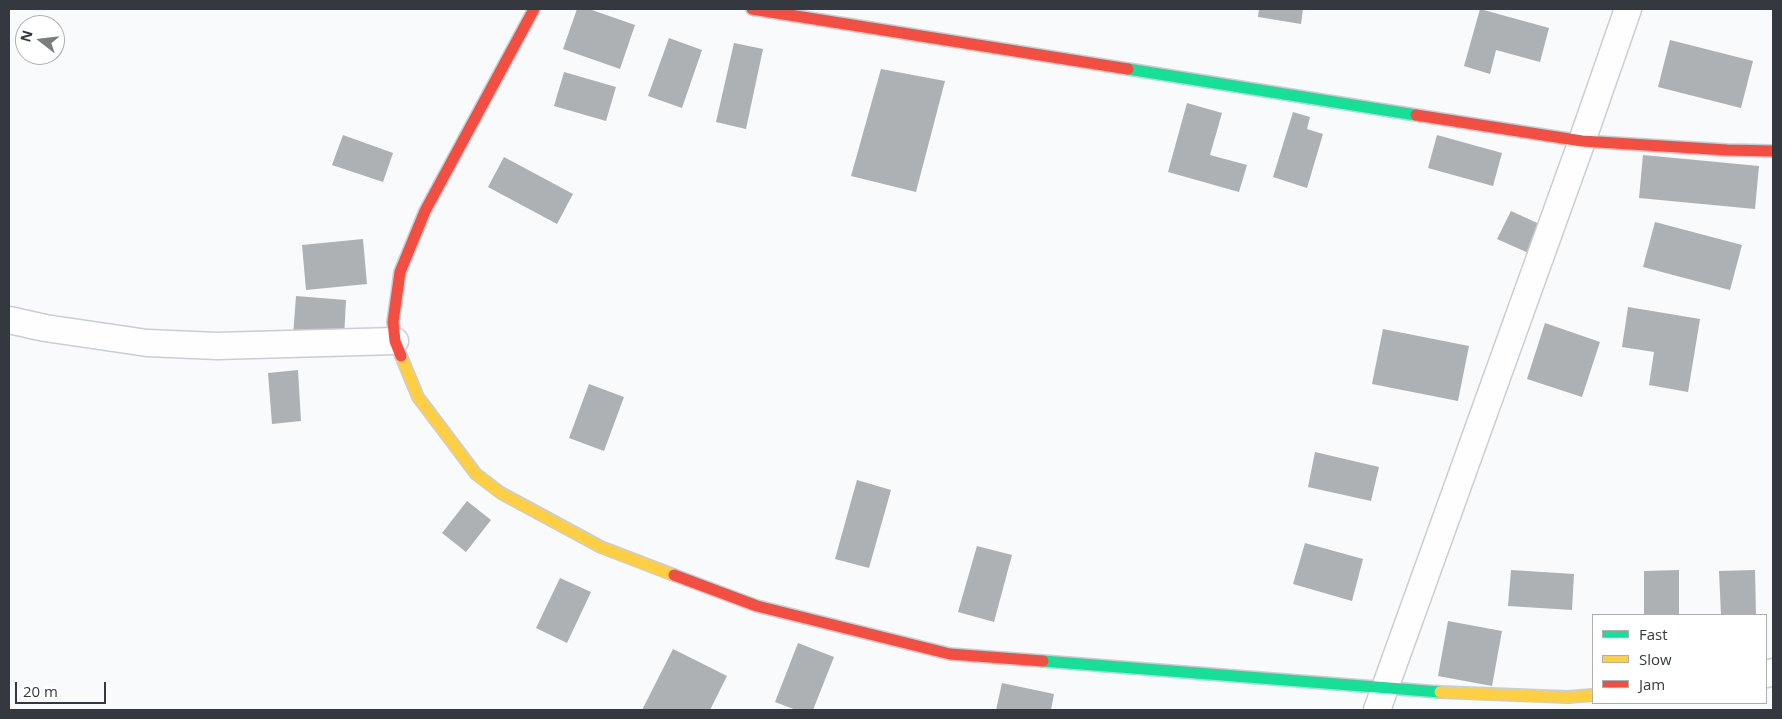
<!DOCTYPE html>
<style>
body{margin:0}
#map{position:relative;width:1782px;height:719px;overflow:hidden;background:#f8fafc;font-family:"Open Sans",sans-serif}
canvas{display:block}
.frame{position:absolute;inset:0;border:10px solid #33393e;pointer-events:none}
.legend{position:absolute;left:1592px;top:614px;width:175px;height:90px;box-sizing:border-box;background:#fff;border:1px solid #adb0b2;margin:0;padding:6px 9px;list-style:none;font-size:15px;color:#33393e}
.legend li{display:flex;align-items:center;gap:10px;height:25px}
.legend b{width:25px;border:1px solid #adb0b2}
.north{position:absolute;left:15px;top:15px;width:50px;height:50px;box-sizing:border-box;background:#fff;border:1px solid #adb0b2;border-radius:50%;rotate:286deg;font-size:14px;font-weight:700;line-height:20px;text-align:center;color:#33393e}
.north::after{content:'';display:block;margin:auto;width:18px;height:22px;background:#787d80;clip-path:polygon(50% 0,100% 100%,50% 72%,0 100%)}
.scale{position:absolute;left:15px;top:682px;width:91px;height:22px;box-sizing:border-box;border:2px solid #33393e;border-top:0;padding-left:6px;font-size:15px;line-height:18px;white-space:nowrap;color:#33393e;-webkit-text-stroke:4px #fff;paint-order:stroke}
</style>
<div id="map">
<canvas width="1782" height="719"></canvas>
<div class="frame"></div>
<ul class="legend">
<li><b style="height:6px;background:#16e098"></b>Fast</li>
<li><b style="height:6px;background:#ffcf43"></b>Slow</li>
<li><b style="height:6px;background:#f24e42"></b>Jam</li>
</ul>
<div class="north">N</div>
<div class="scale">20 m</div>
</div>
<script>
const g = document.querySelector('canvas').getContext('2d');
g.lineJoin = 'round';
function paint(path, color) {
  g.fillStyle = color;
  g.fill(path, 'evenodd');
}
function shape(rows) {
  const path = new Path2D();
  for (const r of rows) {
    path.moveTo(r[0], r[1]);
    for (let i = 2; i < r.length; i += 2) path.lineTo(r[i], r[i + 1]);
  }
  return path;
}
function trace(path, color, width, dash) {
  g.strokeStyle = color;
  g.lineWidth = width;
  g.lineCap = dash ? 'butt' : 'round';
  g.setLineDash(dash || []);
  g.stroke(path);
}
const building = shape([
 [577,9,589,9,635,25,620,69,563,49],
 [1259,9,1303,9,1301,24,1258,17],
 [1480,9,1549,28,1540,62,1496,50,1490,74,1464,66],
 [669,38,702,50,682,108,648,96],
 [1670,40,1753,61,1741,108,1658,87],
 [734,43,763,49,746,129,716,122],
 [881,69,945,81,916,192,851,176],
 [564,72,616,87,606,121,554,106],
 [1187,103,1222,113,1210,155,1247,165,1239,192,1168,172],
 [1293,112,1310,117,1307,129,1323,134,1307,188,1273,177],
 [343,135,393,153,383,182,332,165],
 [1437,135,1502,153,1493,186,1428,168],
 [1643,155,1759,166,1755,209,1639,198],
 [504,157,573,194,557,224,488,187],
 [1511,211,1546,227,1533,255,1497,239],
 [1655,222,1742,245,1730,290,1643,267],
 [363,239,367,284,306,290,302,245],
 [296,296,346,300,344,339,293,336],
 [1628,307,1700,319,1688,392,1649,385,1654,352,1622,347],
 [1545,323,1600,342,1582,397,1527,379],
 [1383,329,1469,346,1458,401,1372,384],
 [298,370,301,421,272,424,268,373],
 [589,384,624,397,604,451,569,438],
 [1315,452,1379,467,1371,501,1308,487],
 [857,480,891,490,869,568,835,559],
 [467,501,491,520,466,552,442,533],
 [1305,543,1363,559,1352,601,1293,584],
 [977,546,1012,555,994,622,958,612],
 [1511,570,1574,574,1572,610,1508,606],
 [1679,570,1679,615,1644,615,1644,571],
 [1755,570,1756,615,1721,615,1719,571],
 [560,578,591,592,567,643,536,628],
 [1448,621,1502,631,1492,686,1438,676],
 [798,643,834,657,813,710,796,710,775,702],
 [673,649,727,676,710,710,642,710],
 [1002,683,1054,694,1051,710,996,710]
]);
const street = shape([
 [9,320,45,328,147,343,217,346,395,341],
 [1766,674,1773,672],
 [1377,710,1582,141,1628,9]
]);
const fast = shape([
 [1128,69,1416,115],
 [1043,661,1440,692]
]);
const slow = shape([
 [401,356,418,397,476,474,501,493,601,547,674,575],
 [1440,692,1568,697,1593,695]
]);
const jam = shape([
 [752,9,1128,69],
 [1416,115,1582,141,1727,150,1773,151],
 [401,356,395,341,393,322,400,272,425,211,534,9],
 [674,575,757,606,950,654,1043,661]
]);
paint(building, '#adb1b4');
trace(street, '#caced2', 29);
trace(fast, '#caced2', 14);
trace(slow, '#caced2', 14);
trace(jam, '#caced2', 14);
trace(street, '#fefeff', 26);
trace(fast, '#16e098', 11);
trace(slow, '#ffcf43', 11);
trace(jam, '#f24e42', 11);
</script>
